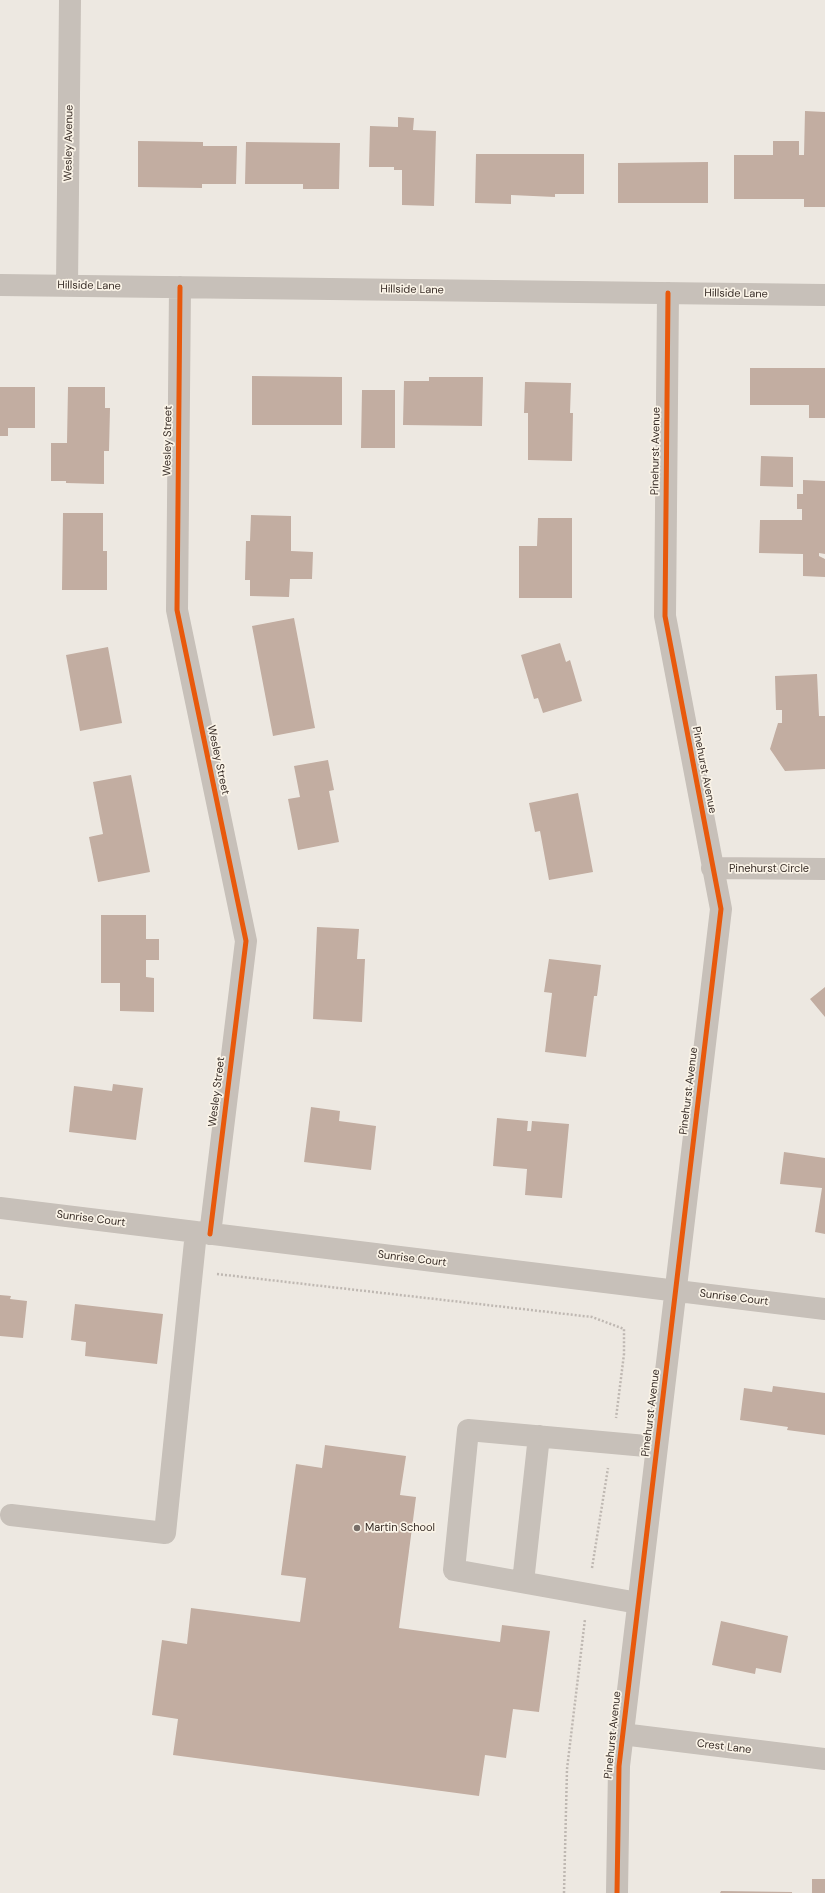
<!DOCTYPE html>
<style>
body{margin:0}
canvas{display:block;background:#ede8e1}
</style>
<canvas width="825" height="1893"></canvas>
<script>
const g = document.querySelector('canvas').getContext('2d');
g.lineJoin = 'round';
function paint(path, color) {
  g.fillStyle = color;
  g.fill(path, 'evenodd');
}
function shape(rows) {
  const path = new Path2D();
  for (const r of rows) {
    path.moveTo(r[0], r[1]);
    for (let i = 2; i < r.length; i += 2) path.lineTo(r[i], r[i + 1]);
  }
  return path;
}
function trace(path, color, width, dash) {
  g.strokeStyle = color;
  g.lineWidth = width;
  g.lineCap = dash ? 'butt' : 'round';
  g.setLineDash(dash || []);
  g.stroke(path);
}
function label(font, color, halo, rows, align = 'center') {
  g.font = font + ' "DM Sans",sans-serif';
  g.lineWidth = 3.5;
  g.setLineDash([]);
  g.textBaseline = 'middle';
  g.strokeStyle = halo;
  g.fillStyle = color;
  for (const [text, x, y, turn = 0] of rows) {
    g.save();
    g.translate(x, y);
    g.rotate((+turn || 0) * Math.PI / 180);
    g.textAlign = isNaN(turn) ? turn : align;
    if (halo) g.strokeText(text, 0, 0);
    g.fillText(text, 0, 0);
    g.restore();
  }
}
const building = shape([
 [805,111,825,112,825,207,804,207,804,199,734,199,734,155,773,155,773,141,799,141,799,155,804,155],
 [398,117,414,118,413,130,436,131,434,206,402,205,402,170,394,170,394,167,369,167,370,126,398,127],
 [138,141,203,142,203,146,237,146,236,184,202,184,202,188,138,187],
 [246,142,340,143,339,189,303,189,303,184,245,184],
 [476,154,584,154,584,194,555,194,555,197,511,195,511,204,475,203],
 [708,162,708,203,618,203,618,163],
 [750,368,825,368,825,418,809,418,809,405,750,405],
 [252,376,342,377,342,425,252,425],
 [429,377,483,377,482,426,403,425,404,381,429,381],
 [525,382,571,383,570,413,573,413,572,461,528,460,528,413,524,413],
 [0,387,35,387,35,428,8,428,8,436,0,436],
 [68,387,105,387,105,408,110,408,109,451,104,451,104,484,66,483,66,481,51,481,51,443,67,443],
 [362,390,395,390,395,448,361,448],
 [761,456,793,457,793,487,760,486],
 [803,480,825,481,825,554,819,553,819,556,825,559,825,577,803,576,803,554,759,553,760,520,802,520,802,509,797,509,797,494,803,494],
 [63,513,103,513,103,551,107,551,107,590,62,590],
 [251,515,291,516,291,551,313,552,312,579,290,579,289,597,250,596,250,580,245,580,246,541,250,541],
 [538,518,572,518,572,598,519,598,519,546,537,546],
 [294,618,315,728,273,736,252,626],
 [560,643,566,662,570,660,582,701,543,713,538,698,534,699,521,655],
 [108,647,122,723,80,731,66,655],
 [817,674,819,716,825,716,825,769,785,771,770,749,778,723,782,723,782,710,776,710,775,676],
 [328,760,334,790,329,791,339,842,298,850,288,799,300,797,294,766],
 [131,775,150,872,98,882,89,837,103,834,93,782],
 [578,793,593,872,549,880,540,831,535,832,529,803],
 [101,915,146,915,146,939,159,939,159,960,146,960,146,977,154,978,154,1012,120,1011,120,983,101,983],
 [317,927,359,929,357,959,365,959,362,1022,313,1019],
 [549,959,601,965,597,996,594,996,586,1057,545,1052,552,993,544,992],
 [825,987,825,1017,810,999],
 [113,1084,143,1088,136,1140,69,1132,74,1086,112,1091],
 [311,1107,340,1111,339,1121,376,1126,371,1170,304,1162],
 [497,1118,528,1121,527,1131,531,1131,532,1121,569,1124,562,1198,525,1195,527,1169,493,1166],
 [784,1152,825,1158,825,1234,815,1232,822,1188,780,1184],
 [0,1295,11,1296,10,1299,27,1301,23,1338,0,1336],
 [75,1304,163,1314,157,1364,85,1356,86,1342,71,1340],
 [773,1386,825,1393,825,1435,787,1430,788,1427,740,1420,744,1388,772,1392],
 [325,1445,406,1456,400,1495,416,1497,399,1628,500,1642,502,1625,550,1631,539,1712,513,1709,506,1758,485,1755,479,1796,173,1755,178,1719,152,1715,162,1640,187,1644,191,1608,300,1622,306,1578,281,1575,296,1464,322,1468],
 [721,1621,788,1636,781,1673,756,1668,755,1674,712,1665],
 [812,1879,825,1879,825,1893,812,1893],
 [721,1891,792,1892,792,1893,720,1893]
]);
const path = shape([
 [217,1274,592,1317,624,1329,624,1354,616,1418],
 [592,1568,608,1468],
 [564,1893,567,1769,585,1619]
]);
const minor = shape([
 [0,285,825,295],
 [67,286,70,0],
 [180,287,177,610,246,941,210,1234],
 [712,868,825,869],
 [0,1208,825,1309],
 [11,1515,165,1533,196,1232],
 [523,1582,539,1436],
 [638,1603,454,1570,468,1430,657,1447],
 [622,1734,825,1759],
 [617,1893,619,1766,721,909,665,616,668,293]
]);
const cycleway = shape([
 [180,287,177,610,246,941,210,1234],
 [617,1893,619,1766,721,909,665,616,668,293]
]);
const markers = [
 [357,1528,4,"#776e68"]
];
const streetNames = [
 ["Wesley Avenue",69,143,-89],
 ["Hillside Lane",89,286,1],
 ["Hillside Lane",412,290,1],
 ["Hillside Lane",736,294,1],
 ["Wesley Street",168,441,-89],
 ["Pinehurst Avenue",656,451,-89],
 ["Wesley Street",218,760,78],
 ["Pinehurst Avenue",704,770,79],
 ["Pinehurst Circle",769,869],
 ["Pinehurst Avenue",689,1091,-83],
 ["Wesley Street",217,1092,-83],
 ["Sunrise Court",91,1219,7],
 ["Sunrise Court",412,1259,7],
 ["Sunrise Court",734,1298,7],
 ["Pinehurst Avenue",651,1413,-83],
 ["Pinehurst Avenue",613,1735,-84],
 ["Crest Lane",724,1747,7]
];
const poiNames = [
 ["Martin School",365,1528]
];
paint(building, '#c2ada1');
trace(path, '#bfb8b2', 2.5, [2, 2]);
trace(minor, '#c7c0b9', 22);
trace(cycleway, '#e8590c', 5);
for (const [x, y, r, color] of markers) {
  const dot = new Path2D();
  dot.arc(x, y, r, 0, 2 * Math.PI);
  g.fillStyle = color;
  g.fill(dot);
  trace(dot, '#faf3e7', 1.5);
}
label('11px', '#382d27', '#faf3e7', streetNames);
label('11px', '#382d27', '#faf3e7', poiNames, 'left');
</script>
